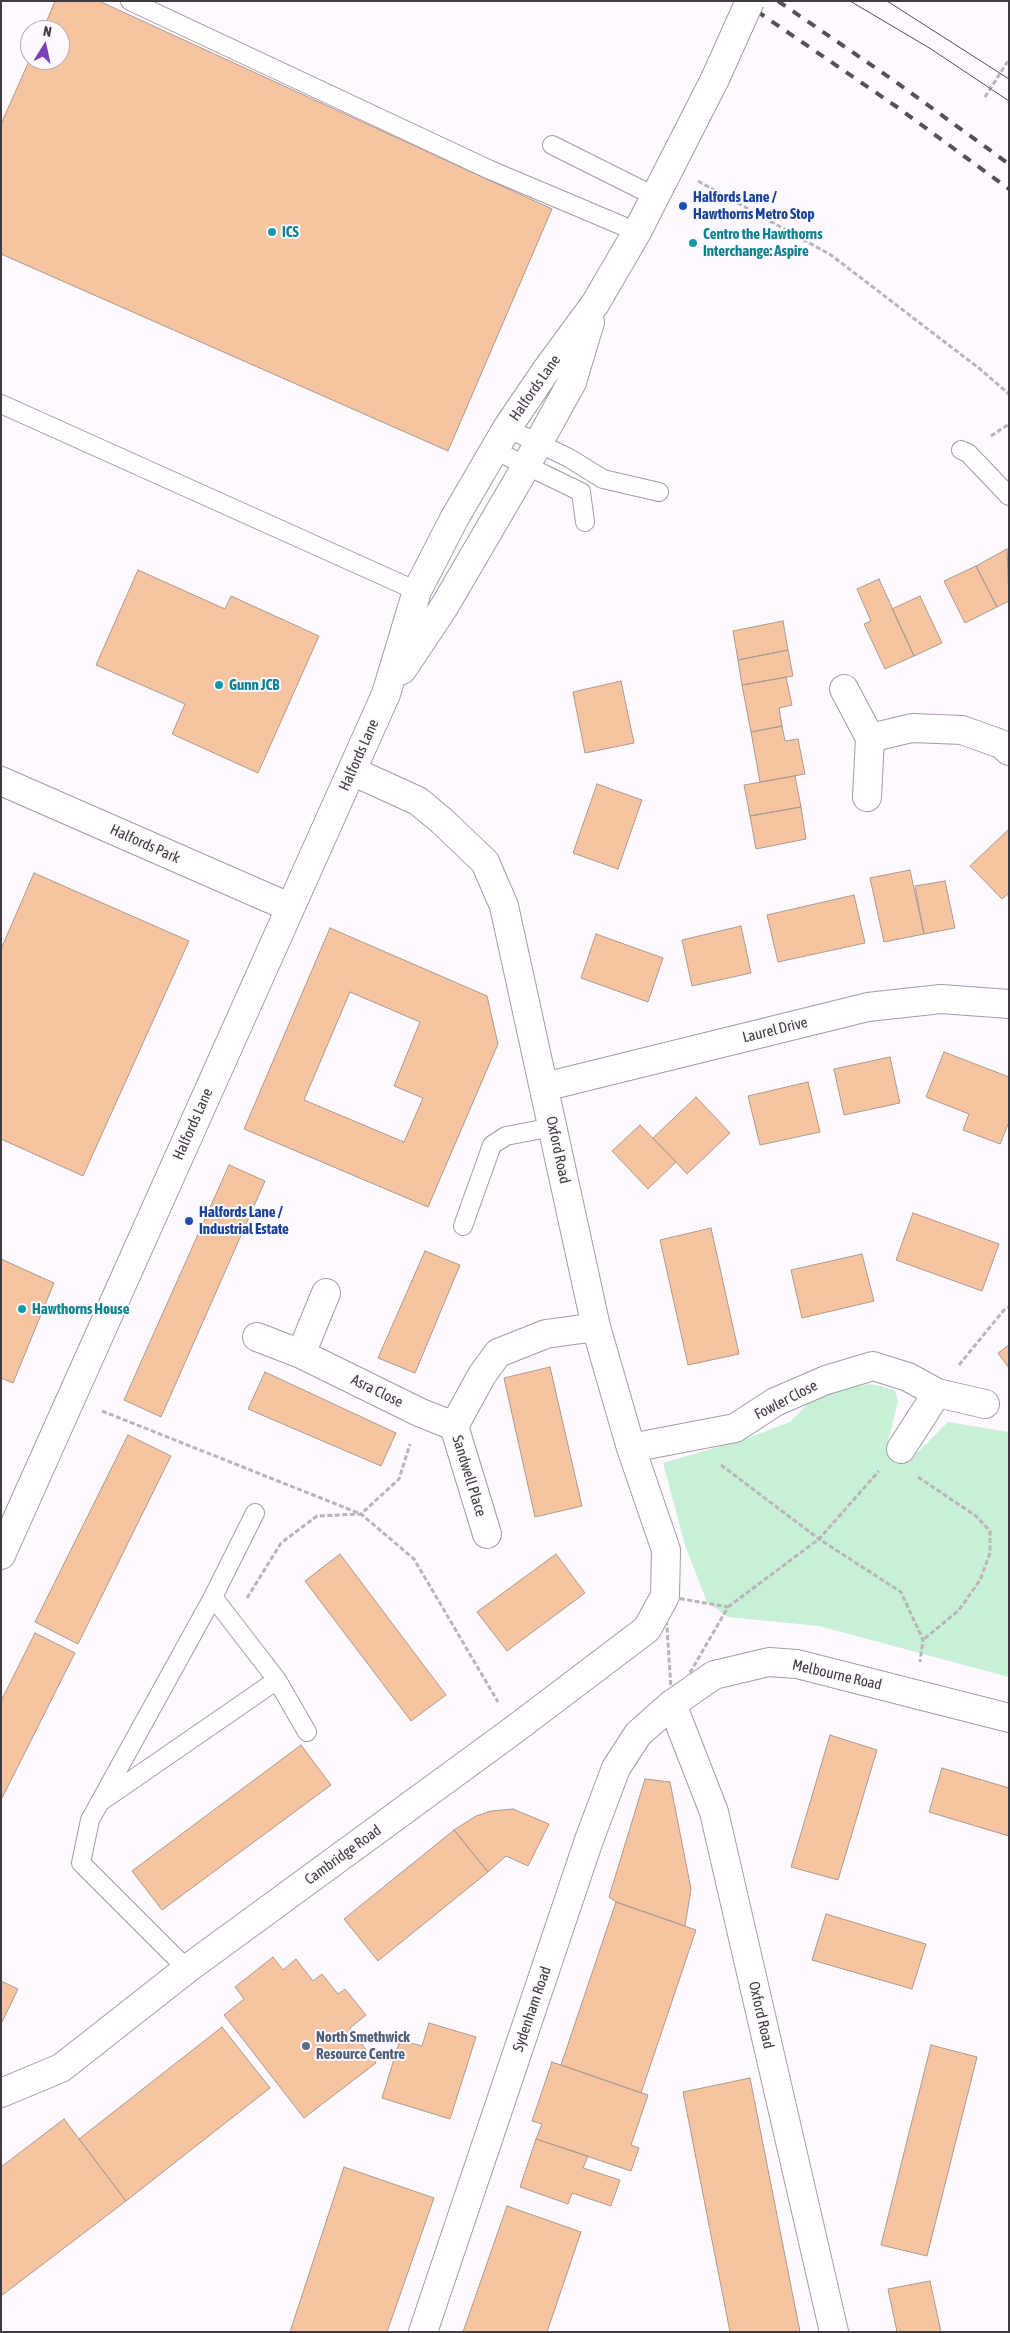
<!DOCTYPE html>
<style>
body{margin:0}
#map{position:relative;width:1010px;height:2333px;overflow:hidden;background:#fef8ff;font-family:"Asap Condensed",sans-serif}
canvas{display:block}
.frame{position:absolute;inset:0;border:2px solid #403a41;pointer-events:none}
.north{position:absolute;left:20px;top:20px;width:50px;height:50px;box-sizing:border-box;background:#fef8ff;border:1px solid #b2acb3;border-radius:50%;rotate:10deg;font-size:14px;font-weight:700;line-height:20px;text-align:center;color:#403a41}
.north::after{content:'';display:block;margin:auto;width:18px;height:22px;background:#7a40b6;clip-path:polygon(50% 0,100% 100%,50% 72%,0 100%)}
</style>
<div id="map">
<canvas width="1010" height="2333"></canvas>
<div class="frame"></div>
<div class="north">N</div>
</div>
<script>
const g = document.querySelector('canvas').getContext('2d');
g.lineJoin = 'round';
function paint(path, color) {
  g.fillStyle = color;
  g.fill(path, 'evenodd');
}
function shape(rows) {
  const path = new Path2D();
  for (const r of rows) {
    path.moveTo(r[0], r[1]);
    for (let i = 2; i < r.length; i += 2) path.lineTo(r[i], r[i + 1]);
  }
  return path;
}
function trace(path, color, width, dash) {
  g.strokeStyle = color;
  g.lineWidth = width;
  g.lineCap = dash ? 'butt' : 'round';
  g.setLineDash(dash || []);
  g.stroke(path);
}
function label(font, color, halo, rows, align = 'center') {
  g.font = font + ' "Asap Condensed",sans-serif';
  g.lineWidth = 4;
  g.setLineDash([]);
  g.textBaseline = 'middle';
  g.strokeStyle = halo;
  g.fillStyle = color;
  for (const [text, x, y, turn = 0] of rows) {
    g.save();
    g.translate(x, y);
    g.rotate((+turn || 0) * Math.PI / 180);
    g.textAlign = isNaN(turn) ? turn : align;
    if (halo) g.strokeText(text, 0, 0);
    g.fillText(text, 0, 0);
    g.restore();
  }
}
const green = shape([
 [871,1384,895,1390,898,1402,888,1441,914,1456,948,1422,1009,1432,1009,1677,819,1626,728,1617,707,1602,685,1545,663,1463,745,1439,790,1422,817,1394]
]);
const building = shape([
 [55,1,99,1,552,209,448,451,1,254,1,124,30,59,60,60,60,30,43,30,55,1],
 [1007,549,1009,601,997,607,976,566,1007,549],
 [976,566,997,607,965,623,944,581,976,566],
 [138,570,225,609,231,596,319,636,258,773,172,734,185,704,96,665,138,570],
 [879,579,914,656,885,669,864,624,871,621,857,589,879,579],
 [920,596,942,643,914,656,892,609,920,596],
 [783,621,788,650,738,660,733,631,783,621],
 [788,650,793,676,742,685,738,660,788,650],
 [786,677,792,705,779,708,782,726,751,732,742,685,786,677],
 [621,681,634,743,585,753,573,692,621,681],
 [782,726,785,741,798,739,805,774,760,782,751,732,782,726],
 [795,776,801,807,750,816,744,785,795,776],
 [597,784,642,800,618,869,573,853,597,784],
 [801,807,806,839,756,849,750,816,801,807],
 [1009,829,1009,893,1002,899,970,866,1009,829],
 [910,870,924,934,884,942,870,878,910,870],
 [34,873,189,941,83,1176,1,1139,1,949,34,873],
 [945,881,955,928,924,934,915,886,945,881],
 [854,895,865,943,778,962,767,915,854,895],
 [741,926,751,973,692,986,682,940,741,926],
 [330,928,487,996,498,1044,428,1207,244,1129,330,928],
 [350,992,420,1022,394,1086,423,1098,404,1142,304,1100,350,992],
 [596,934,663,958,648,1002,581,978,596,934],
 [944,1052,1009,1077,1009,1122,1000,1144,963,1130,969,1114,926,1097,944,1052],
 [890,1057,900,1103,844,1115,834,1069,890,1057],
 [808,1082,820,1132,760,1145,748,1096,808,1082],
 [696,1097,730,1133,687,1174,653,1138,696,1097],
 [640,1125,676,1162,648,1189,612,1151,640,1125],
 [229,1165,265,1181,161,1417,124,1400,229,1165],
 [913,1213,999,1244,982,1291,896,1260,913,1213],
 [711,1228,739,1354,688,1365,660,1240,711,1228],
 [425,1251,460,1265,415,1373,378,1358,425,1251],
 [862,1254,874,1301,802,1318,791,1270,862,1254],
 [1,1259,54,1283,13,1383,1,1378,1,1259],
 [1009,1345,1009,1368,998,1353,1009,1345],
 [550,1367,582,1506,535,1517,504,1378,550,1367],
 [265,1372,396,1433,381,1466,248,1409,265,1372],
 [128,1435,171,1456,78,1644,35,1622,128,1435],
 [340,1554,446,1695,411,1721,305,1581,340,1554],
 [556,1554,585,1593,507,1651,477,1612,556,1554],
 [35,1633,75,1653,1,1800,1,1701,35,1633],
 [830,1735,877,1750,838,1880,791,1867,830,1735],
 [301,1745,331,1785,162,1910,132,1871,301,1745],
 [942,1768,1009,1788,1009,1836,929,1812,942,1768],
 [645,1779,670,1782,691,1889,685,1926,616,1902,609,1897,645,1779],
 [513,1809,549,1824,528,1866,506,1856,488,1872,454,1830,476,1816,491,1811,513,1809],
 [454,1830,488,1872,378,1961,344,1919,454,1830],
 [616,1902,696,1930,641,2093,561,2065,616,1902],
 [826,1914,926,1944,912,1989,812,1960,826,1914],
 [273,1957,283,1970,296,1959,313,1981,322,1974,338,1994,345,1989,366,2015,350,2028,376,2063,304,2118,224,2015,244,1999,235,1987,273,1957],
 [1,1981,18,1989,1,2024,1,1981],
 [429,2023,476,2037,450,2119,382,2098,400,2040,422,2046,429,2023],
 [222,2027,270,2088,126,2201,79,2139,222,2027],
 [931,2045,977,2057,927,2256,881,2245,931,2045],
 [552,2062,648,2095,631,2145,639,2148,631,2171,536,2139,542,2124,532,2121,552,2062],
 [750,2078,800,2332,730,2332,683,2092,750,2078],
 [64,2119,126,2201,1,2296,1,2167,64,2119],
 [536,2139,588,2156,583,2168,620,2180,611,2206,572,2193,568,2204,520,2187,536,2139],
 [344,2167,434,2198,387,2332,290,2332,344,2167],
 [507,2206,581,2232,547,2332,463,2332,507,2206],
 [930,2281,941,2332,897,2332,888,2289,930,2281]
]);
const path = shape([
 [985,97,1008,61],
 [698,181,831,255,980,369,1009,394],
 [991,436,1009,424],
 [959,1365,1004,1310,1009,1307],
 [102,1411,361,1514,414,1559,498,1702],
 [721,1465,819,1539,901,1592,923,1640,920,1662],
 [918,1477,976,1516,990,1531,990,1553,980,1580,959,1610,923,1640],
 [665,1596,728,1607,672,1704,665,1596],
 [247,1598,281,1543,317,1516,361,1514,399,1479,410,1444],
 [728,1607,819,1539,879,1471]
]);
const service = shape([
 [130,1,488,169,637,232],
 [552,145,656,197],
 [1,404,417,591],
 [507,428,569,458,603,479,659,492],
 [494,450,581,492,585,522],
 [961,450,968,453,1009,496],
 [463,1226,492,1145,506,1136,553,1127],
 [213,1597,277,1680,307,1732],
 [103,1800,277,1680],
 [187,1969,81,1863,90,1820,213,1597,255,1513]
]);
const minor = shape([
 [844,689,870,738,867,797],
 [870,738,912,728,962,730,1001,744,1009,751],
 [1,781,289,907],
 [544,1087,868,1007,941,999,1009,1004],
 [257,1337,301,1354,421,1413,454,1426],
 [301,1354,326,1293],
 [631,1448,735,1428,775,1402,826,1380,873,1366,908,1377,937,1393,985,1404],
 [901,1449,937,1393],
 [487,1534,454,1426,482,1375,498,1353,546,1334,596,1327],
 [672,1704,714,1812,834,2332],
 [1,2093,61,2068,187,1969,515,1729,647,1629,665,1596,666,1550,631,1448,596,1327,504,906,485,862,442,821,418,801,352,771],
 [423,2332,589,1840,616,1768,638,1734,672,1704,714,1675,769,1662,797,1664,1009,1718]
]);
const tertiary = shape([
 [402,670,444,607,517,482,572,382,590,322],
 [1,1555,386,694,417,591,454,519,507,428,545,372,595,304,637,232,715,79]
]);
const tram = shape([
 [850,1,931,49,1009,101],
 [887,1,1009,79]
]);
const rail = shape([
 [742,1,897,107,1009,189],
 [778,1,896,82,1009,164]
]);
const tertiaryBridge = shape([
 [715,79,750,1]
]);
const markers = [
 [683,206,5,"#1a4fb4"],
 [272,232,5,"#0f9aa8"],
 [693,243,5,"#0f9aa8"],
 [219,685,5,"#0f9aa8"],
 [189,1221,5,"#1a4fb4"],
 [22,1309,5,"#0f9aa8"],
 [306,2046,5,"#5c6f8a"]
];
const transitNames = [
 ["Halfords Lane /",693,197],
 ["Hawthorns Metro Stop",693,214],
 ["Halfords Lane /",199,1212],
 ["Industrial Estate",199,1229]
];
const cultureNames = [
 ["ICS",282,232],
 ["Centro the Hawthorns",703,234],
 ["Interchange: Aspire",703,251],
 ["Gunn JCB",229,685],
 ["Hawthorns House",32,1309]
];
const streetNames = [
 ["Halfords Lane",535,388,-55],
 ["Halfords Lane",359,755,-66],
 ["Halfords Park",145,844,24],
 ["Laurel Drive",775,1030,-14],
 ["Halfords Lane",193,1124,-66],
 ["Oxford Road",558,1150,78],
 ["Asra Close",377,1391,26],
 ["Fowler Close",786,1400,-27],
 ["Sandwell Place",469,1476,73],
 ["Melbourne Road",837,1675,13],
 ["Cambridge Road",343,1855,-36],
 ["Sydenham Road",532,2009,-71],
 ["Oxford Road",761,2015,77]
];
const serviceNames = [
 ["North Smethwick",316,2037],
 ["Resource Centre",316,2054]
];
paint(green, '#c7f0d7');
paint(building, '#f6c4a0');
trace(building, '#ab9a8e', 1);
trace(service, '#a699a9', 20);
trace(minor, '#a699a9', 30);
trace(tertiary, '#a699a9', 30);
trace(path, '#b9b3ba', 3, [5, 2.5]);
trace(service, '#fff', 18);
trace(minor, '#fff', 28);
trace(tertiary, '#fff', 28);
trace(tram, '#565057', 1);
trace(rail, '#565057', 4, [9, 9]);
trace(tertiaryBridge, '#a699a9', 30, []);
trace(tertiaryBridge, '#fff', 28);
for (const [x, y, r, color] of markers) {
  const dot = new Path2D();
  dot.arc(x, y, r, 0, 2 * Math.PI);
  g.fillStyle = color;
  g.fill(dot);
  trace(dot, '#fef8ff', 2);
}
label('bold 15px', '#164399', '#fef8ff', transitNames, 'left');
label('bold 15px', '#0d838f', '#fef8ff', cultureNames, 'left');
label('15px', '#403a41', '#fef8ff', streetNames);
label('bold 15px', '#4e5e75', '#fef8ff', serviceNames, 'left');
</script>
